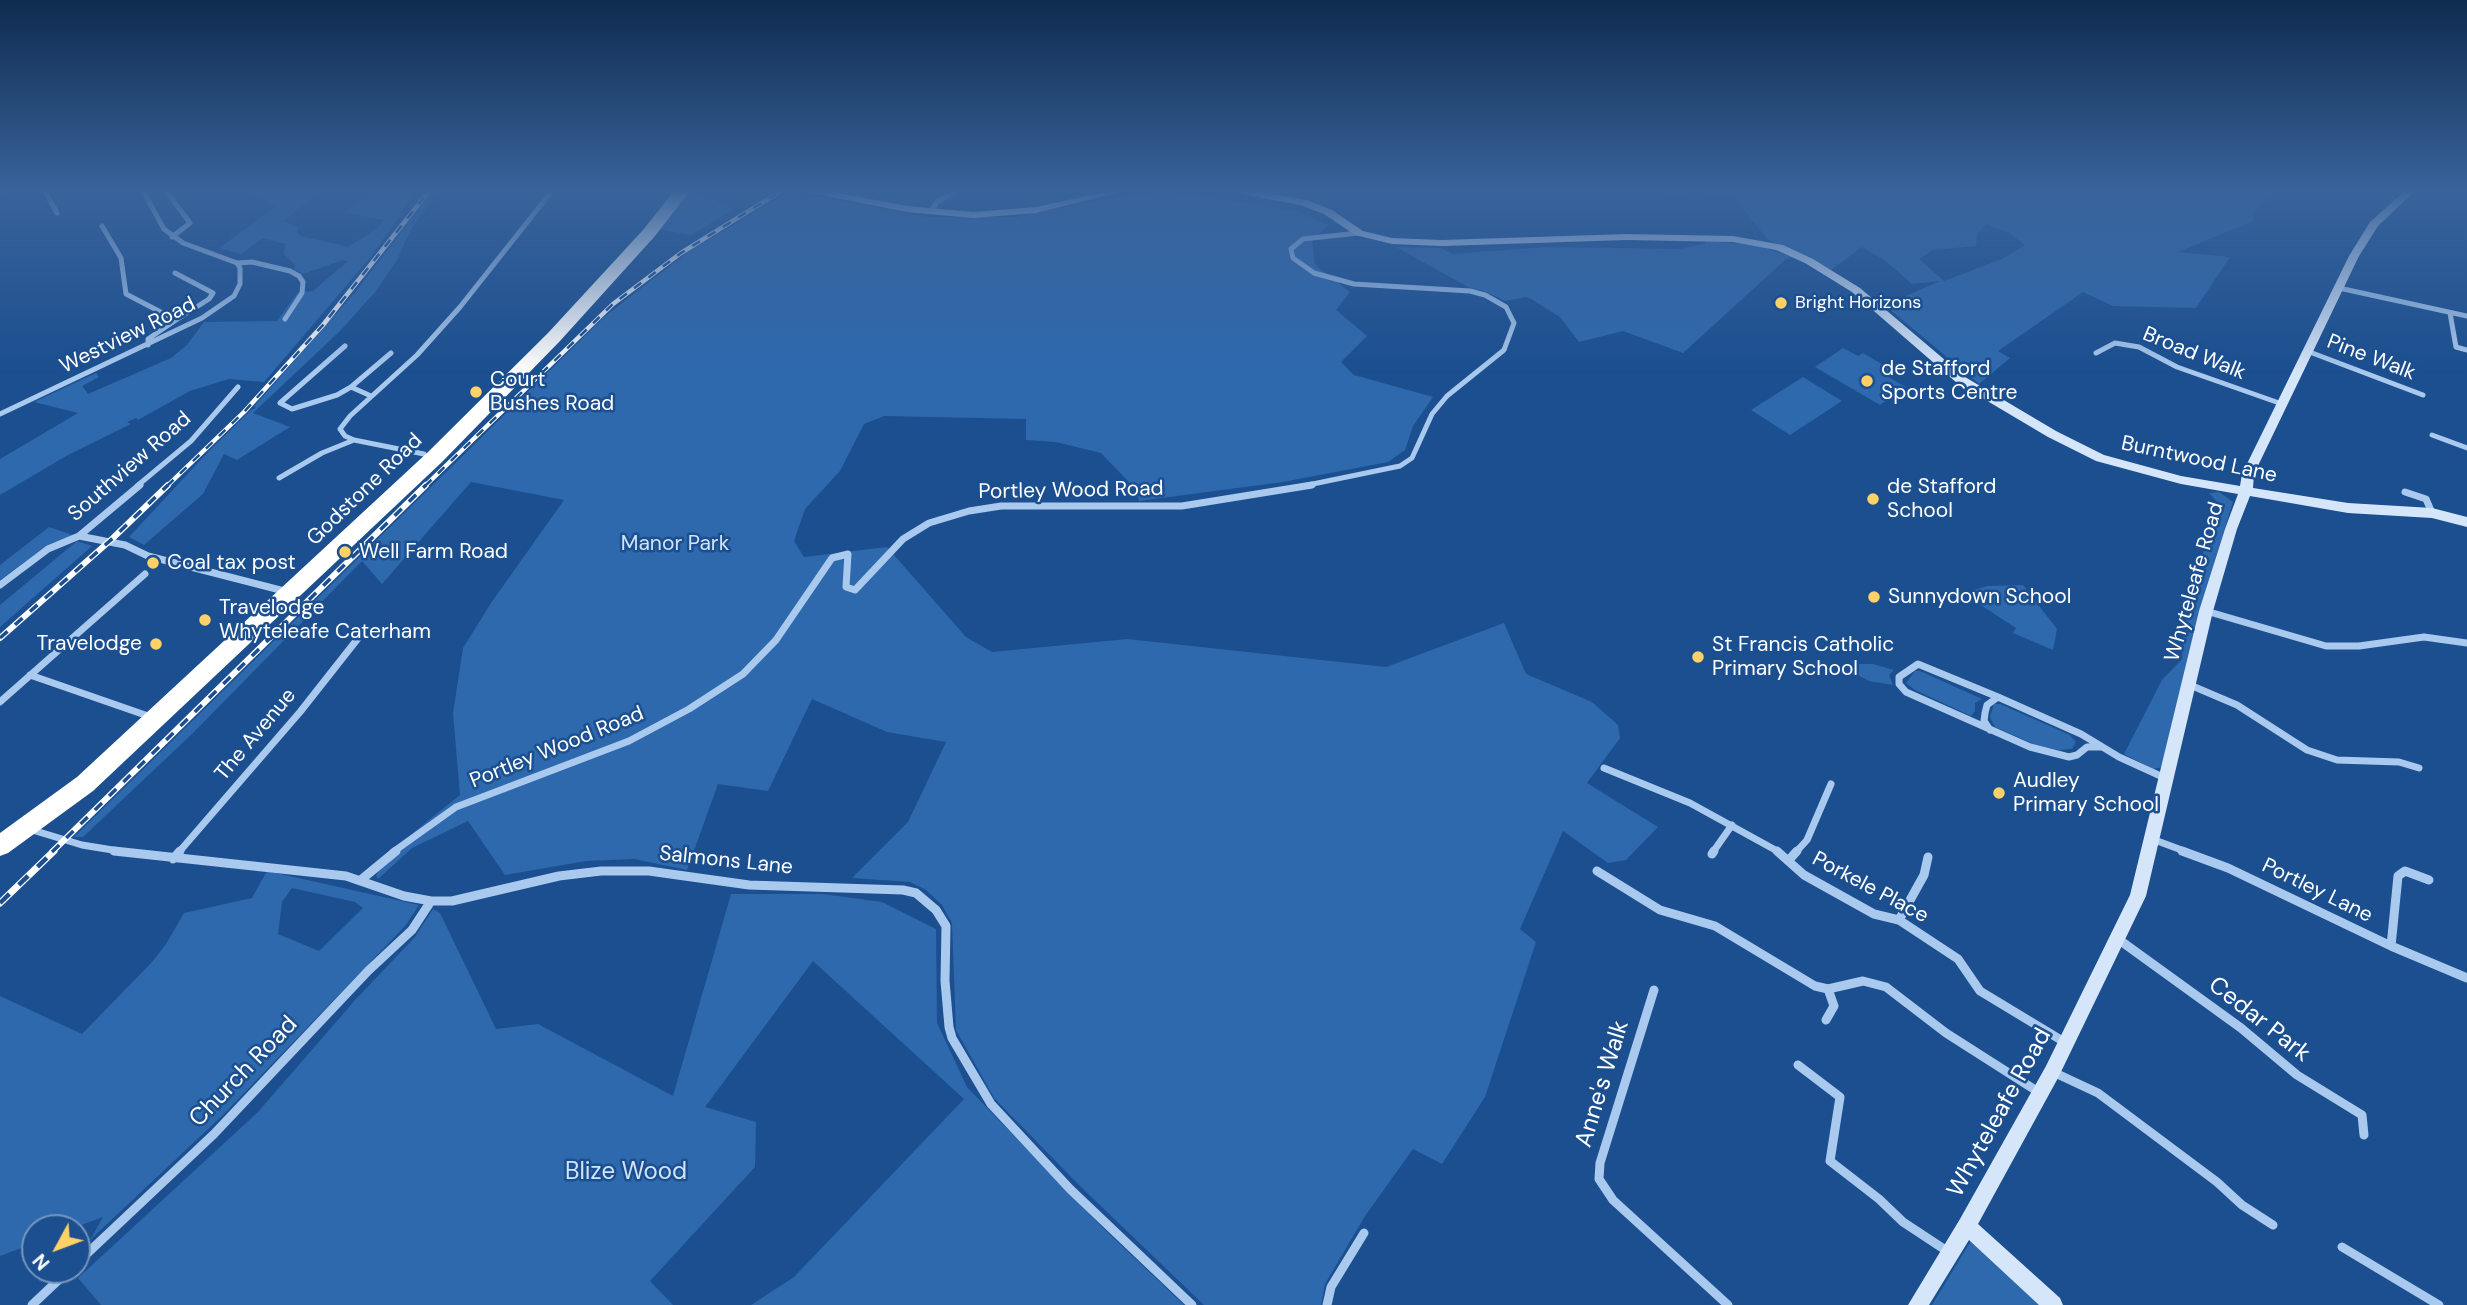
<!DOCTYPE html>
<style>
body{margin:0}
#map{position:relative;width:2467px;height:1305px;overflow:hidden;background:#1b4f8f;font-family:"DM Sans",sans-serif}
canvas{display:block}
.north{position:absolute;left:21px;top:1214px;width:70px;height:70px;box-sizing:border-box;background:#1b4f8f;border:2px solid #7695bc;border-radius:50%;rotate:229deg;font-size:19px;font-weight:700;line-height:28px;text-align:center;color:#fff}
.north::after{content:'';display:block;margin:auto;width:24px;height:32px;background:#ffd166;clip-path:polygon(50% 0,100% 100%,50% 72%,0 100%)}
</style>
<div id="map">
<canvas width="2467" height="1305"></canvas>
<div class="north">N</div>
</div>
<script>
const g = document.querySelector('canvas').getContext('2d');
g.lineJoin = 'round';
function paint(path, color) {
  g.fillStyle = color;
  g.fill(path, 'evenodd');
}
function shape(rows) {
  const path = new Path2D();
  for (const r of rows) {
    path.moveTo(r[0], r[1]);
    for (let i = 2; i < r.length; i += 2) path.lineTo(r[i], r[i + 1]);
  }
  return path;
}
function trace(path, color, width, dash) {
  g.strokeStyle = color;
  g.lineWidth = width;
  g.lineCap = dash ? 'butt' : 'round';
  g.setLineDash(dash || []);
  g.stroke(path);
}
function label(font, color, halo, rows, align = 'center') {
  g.font = font + ' "DM Sans",sans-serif';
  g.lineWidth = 5;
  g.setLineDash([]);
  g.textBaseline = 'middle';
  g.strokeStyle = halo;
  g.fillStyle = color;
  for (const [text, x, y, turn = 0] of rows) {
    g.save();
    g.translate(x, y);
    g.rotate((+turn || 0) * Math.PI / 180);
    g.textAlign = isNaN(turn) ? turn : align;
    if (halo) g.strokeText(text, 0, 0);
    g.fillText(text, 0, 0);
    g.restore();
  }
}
const green = shape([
 [243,191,321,191,283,221,299,227,297,232,301,236,348,247,379,227,384,220,344,213,375,191,414,191,402,213,369,259,264,382,229,379,190,391,138,420,136,418,127,422,131,424,68,455,0,495,0,459,78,413,34,402,96,373,99,377,82,386,88,394,171,358,187,345,204,322,277,321,298,292,313,291,348,261,343,260,303,274,294,269,295,265,284,254,285,244,263,238,241,254,219,248,277,206],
 [432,191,440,191,411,229,397,260,376,291,340,331,253,413,290,427,237,460,224,454,203,494,144,545,129,537,208,452,251,410,256,408,254,406,257,403,357,290],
 [686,191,698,191,696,192,734,209,691,235,657,229,678,205],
 [1639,191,2276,191,2254,211,2253,221,2178,252,2230,257,2196,308,2113,306,2083,292,1998,351,2010,358,1979,384,1887,307,1888,304,1940,281,1912,284,1886,261,1862,247,1831,270,1767,239,1733,194,1652,193],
 [1986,224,2009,233,2025,245,2002,259,1944,281,1919,259,1933,250,1976,246,1977,235],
 [788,192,802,195,804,200,813,196,927,217,1016,217,1118,197,1164,193,1197,195,1300,212,1328,225,1312,241,1315,265,1350,292,1336,310,1367,336,1341,362,1354,375,1433,397,1413,426,1405,450,1388,462,1283,482,1139,501,1137,493,1126,479,1101,453,1056,442,1026,440,1026,419,884,416,864,424,840,471,805,509,794,541,804,557,887,547,966,637,992,652,1127,639,1386,667,1504,623,1526,674,1592,702,1618,725,1620,738,1587,783,1658,827,1626,860,1608,863,1563,831,1520,929,1536,942,1485,1097,1442,1164,1413,1149,1365,1216,1325,1284,1321,1305,1204,1305,1079,1185,994,1098,956,1030,952,923,942,905,926,890,910,882,852,878,908,822,946,742,887,732,812,699,768,791,718,784,687,870,634,859,586,861,505,875,468,821,412,848,378,879,376,875,393,849,460,795,453,713,463,648,491,603,564,500,471,482,382,584,362,561,193,733,83,837,74,837,604,317,688,252],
 [1705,241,1755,245,1792,257,1785,260,1683,353,1623,331,1579,342,1560,317,1531,299,1526,297,1505,301,1484,291,1468,287,1396,247,1441,248,1452,254,1547,247,1680,249,1706,243],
 [1843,348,1858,356,1863,353,1892,370,1885,375,1906,387,1880,405,1815,367],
 [1803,377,1842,401,1790,435,1751,410],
 [2219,492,2233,502,2215,560,2163,767,2153,769,2124,754,2162,680,2182,659,2184,604,2221,506,2209,493],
 [49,527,73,535,41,550,0,580,0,565],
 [77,541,92,546,0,627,0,605],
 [2023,585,2057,629,2053,650,2013,633,2016,628,1962,593,1988,586],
 [1859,664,1873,664,1894,670,1889,675,1893,685,1869,681,1856,674,1854,668],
 [1915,671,1920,671,1982,699,1975,703,1975,711,1971,716,1915,690,1906,683],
 [1994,704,2000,704,2070,735,2076,742,2072,749,2059,750,2036,745,1995,727,1990,717],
 [267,871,419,905,406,925,224,1114,90,1240,103,1217,73,1228,35,1228,35,1243,0,1256,0,996,82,1034,152,962,166,944,184,913,252,898],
 [292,888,355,902,363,908,319,951,278,934,282,902],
 [731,894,823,894,882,902,936,929,937,1023,967,1087,1103,1228,1184,1305,751,1305,794,1277,964,1099,813,961,705,1107,756,1122,755,1167,650,1281,673,1305,101,1305,78,1278,258,1112,356,999,415,937,433,909,440,913,496,1029,538,1024,673,1096],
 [1972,1239,2041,1305,1932,1305]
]);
const streetFar2 = shape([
 [45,191,57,213],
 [143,191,164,229,183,243,237,263,252,262,290,271,299,276,303,282,302,293,285,319],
 [166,191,190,223,172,237],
 [931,211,937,202,956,191],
 [102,226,121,258,126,294,176,320,148,339,148,345],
 [175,273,213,293,209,299,176,320],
 [2339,288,2467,316],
 [2450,313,2456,347,2467,350],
 [345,346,280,403,292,409,337,395,351,387],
 [2307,351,2423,395],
 [2096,353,2115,343,2139,347,2177,367,2282,404],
 [371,396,351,387,391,353],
 [0,414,202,318,234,296,240,284,240,268,237,263],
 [2432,435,2467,448],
 [424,454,354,440,345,436,340,429,350,416,417,355,460,307,552,191],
 [279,478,322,453,354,440],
 [137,486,191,441,238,387],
 [1303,486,1400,466,1412,458,1432,414,1447,396,1504,350,1514,323,1506,307,1485,295,1470,291,1354,284,1314,273,1293,258,1291,249,1303,239,1359,233]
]);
const streetFar1 = shape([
 [2405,492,2426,499,2432,513],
 [79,536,125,545,148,556,288,592],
 [0,585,48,549,79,536,140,485],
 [2206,611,2326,646,2359,646,2424,637,2467,643],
 [30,675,151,717],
 [2190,685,2237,705,2307,750,2337,760,2399,762,2419,768],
 [1998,697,1918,664,1899,677,1899,684,1906,692,2030,747,2069,757,2077,755,2087,747,2101,747],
 [0,702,145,574],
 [1990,730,1984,721,1985,713,1987,705,1998,697,2081,734,2119,757,2165,778],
 [1604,768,1690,803,1779,852],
 [29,829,82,845,125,852],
 [2152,839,2187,852],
 [179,852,300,712,363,632],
 [393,852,456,807,629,741,689,709,743,674,776,640,832,558,848,554,846,587,855,590,903,539,929,523,969,511,1001,506,1182,506,1312,485],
 [1713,852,1732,825],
 [1796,852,1807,840,1831,784]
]);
const street = shape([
 [114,851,346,876,404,896,431,901,452,901,559,876,601,871,649,871,749,885,903,890,916,893,936,910,946,926,945,981,949,1027,952,1038,991,1104,1070,1189,1192,1305],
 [1777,851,1804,875,1874,914,1899,920,1958,959,1980,991,2066,1043],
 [2182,851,2228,868,2391,946,2467,978],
 [1712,854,1714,851],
 [173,859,180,851],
 [1788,861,1797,851],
 [1597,871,1660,910,1715,926,1815,986,1828,989,1863,981,1886,987,1946,1033,2040,1093],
 [362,879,396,851],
 [1899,920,1924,875,1928,857],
 [2118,939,2241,1028,2297,1075,2362,1115,2364,1135],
 [2391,946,2398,876,2405,871,2429,880],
 [1654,990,1600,1163,1599,1179,1613,1200,1728,1305],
 [1826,1020,1834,1006,1828,989],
 [1798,1065,1840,1097,1830,1161,1879,1199,1903,1222,1950,1253],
 [2053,1072,2098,1093,2217,1182,2242,1205,2273,1225],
 [2342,1247,2439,1305],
 [77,1263,214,1134,368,971,412,930,431,901],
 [32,1305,69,1270],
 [1327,1305,1331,1287,1364,1233]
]);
const secondary = shape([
 [0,191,6,191,0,194,0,191],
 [811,191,829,191,907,206,973,212,1036,207,1109,191,1125,191,1036,213,973,218,907,212,816,194,811,191],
 [1237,191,1256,191,1307,200,1332,210,1363,231,1392,238,1442,240,1626,234,1733,236,1783,245,1813,259,1860,288,1965,377,2056,431,2104,455,2181,476,2240,486,2242,474,2349,256,2370,222,2405,191,2415,191,2378,226,2359,256,2254,474,2253,488,2348,503,2432,508,2467,517,2467,527,2432,518,2348,513,2250,496,2237,529,2213,611,2146,896,2058,1078,1978,1224,2060,1298,2063,1305,2039,1305,1969,1240,1929,1305,1908,1305,1960,1219,2046,1066,2130,895,2199,611,2225,529,2238,494,2181,484,2096,461,2048,437,1957,383,1852,292,1805,263,1776,250,1733,242,1626,240,1442,246,1392,244,1355,235,1324,214,1300,205,1242,194,1237,191]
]);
const highway = shape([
 [674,191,690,191,655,236,560,341,442,462,93,791,8,853,0,856,0,833,77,777,428,452,548,333,643,230,674,191]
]);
const railFar2 = shape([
 [167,486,244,412,323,325,429,191],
 [425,486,613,304,681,253,781,191]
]);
const railFar1 = shape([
 [0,638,113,538,168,485],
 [52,852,426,485]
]);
const rail = shape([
 [0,903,54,851]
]);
const markers = [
 [1781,303,7,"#ffd166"],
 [1867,381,7,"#ffd166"],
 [476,392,7,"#ffd166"],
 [1873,499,7,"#ffd166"],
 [345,552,7,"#ffd166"],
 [153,563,7,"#ffd166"],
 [1874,597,7,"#ffd166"],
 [205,620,7,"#ffd166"],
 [156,644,7,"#ffd166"],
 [1698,657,7,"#ffd166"],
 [1999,793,7,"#ffd166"]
];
const farPoinames = [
 ["Bright Horizons",1795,303]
];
const streetNames = [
 ["Westview Road",128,336,-26],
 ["Broad Walk",2194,354,22],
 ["Pine Walk",2371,358,21],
 ["Burntwood Lane",2199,460,12],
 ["Southview Road",130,467,-41],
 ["Godstone Road",365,490,-44],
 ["Portley Wood Road",1071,491,-1],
 ["Whyteleafe Road",2195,582,-74],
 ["The Avenue",256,735,-50],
 ["Portley Wood Road",557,748,-22],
 ["Salmons Lane",726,861,6],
 ["Porkele Place",1870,888,28],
 ["Portley Lane",2317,891,26]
];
const poiNames = [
 ["de Stafford",1881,369],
 ["Sports Centre",1881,393],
 ["Court",490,380],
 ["Bushes Road",490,404],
 ["de Stafford",1887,487],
 ["School",1887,511],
 ["Well Farm Road",359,552],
 ["Coal tax post",167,563],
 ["Sunnydown School",1888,597],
 ["Travelodge",219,608],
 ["Whyteleafe Caterham",219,632],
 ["Travelodge",142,644,"right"],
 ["St Francis Catholic",1712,645],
 ["Primary School",1712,669],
 ["Audley",2013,781],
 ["Primary School",2013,805]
];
const parkNames = [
 ["Manor Park",675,544]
];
const nearStreetnames = [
 ["Cedar Park",2259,1020,38],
 ["Church Road",244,1072,-46],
 ["Anne's Walk",1603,1084,-73],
 ["Whyteleafe Road",2000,1113,-61]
];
const nearParknames = [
 ["Blize Wood",626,1173]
];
paint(green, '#2e69ad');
trace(streetFar2, '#a9c9ee', 5);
trace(streetFar1, '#a9c9ee', 7);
trace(street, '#a9c9ee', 9);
paint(secondary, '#d6e6fa');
paint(highway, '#fff');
trace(railFar2, '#fff', 4.5);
trace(railFar1, '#fff', 6);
trace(rail, '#fff', 7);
trace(railFar2, '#1b4f8f', 2.5, [9]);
trace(railFar1, '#1b4f8f', 3.5, [10]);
trace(rail, '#1b4f8f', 4.5, [13]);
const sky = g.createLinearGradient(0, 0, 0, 373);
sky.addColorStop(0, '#0f2b4f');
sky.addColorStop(0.51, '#39639b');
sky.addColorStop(1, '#39639b00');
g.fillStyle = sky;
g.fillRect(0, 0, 2467, 373);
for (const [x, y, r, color] of markers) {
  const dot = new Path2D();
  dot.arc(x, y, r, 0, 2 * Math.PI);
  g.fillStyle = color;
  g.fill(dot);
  trace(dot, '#1b4f8f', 2.5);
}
label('18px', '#fff', '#1b4f8f', farPoinames, 'left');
label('21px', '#fff', '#1b4f8f', streetNames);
label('21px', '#fff', '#1b4f8f', poiNames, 'left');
label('21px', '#cfe3fa', '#1b4f8f', parkNames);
label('24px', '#fff', '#1b4f8f', nearStreetnames);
label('24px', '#cfe3fa', '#1b4f8f', nearParknames);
</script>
